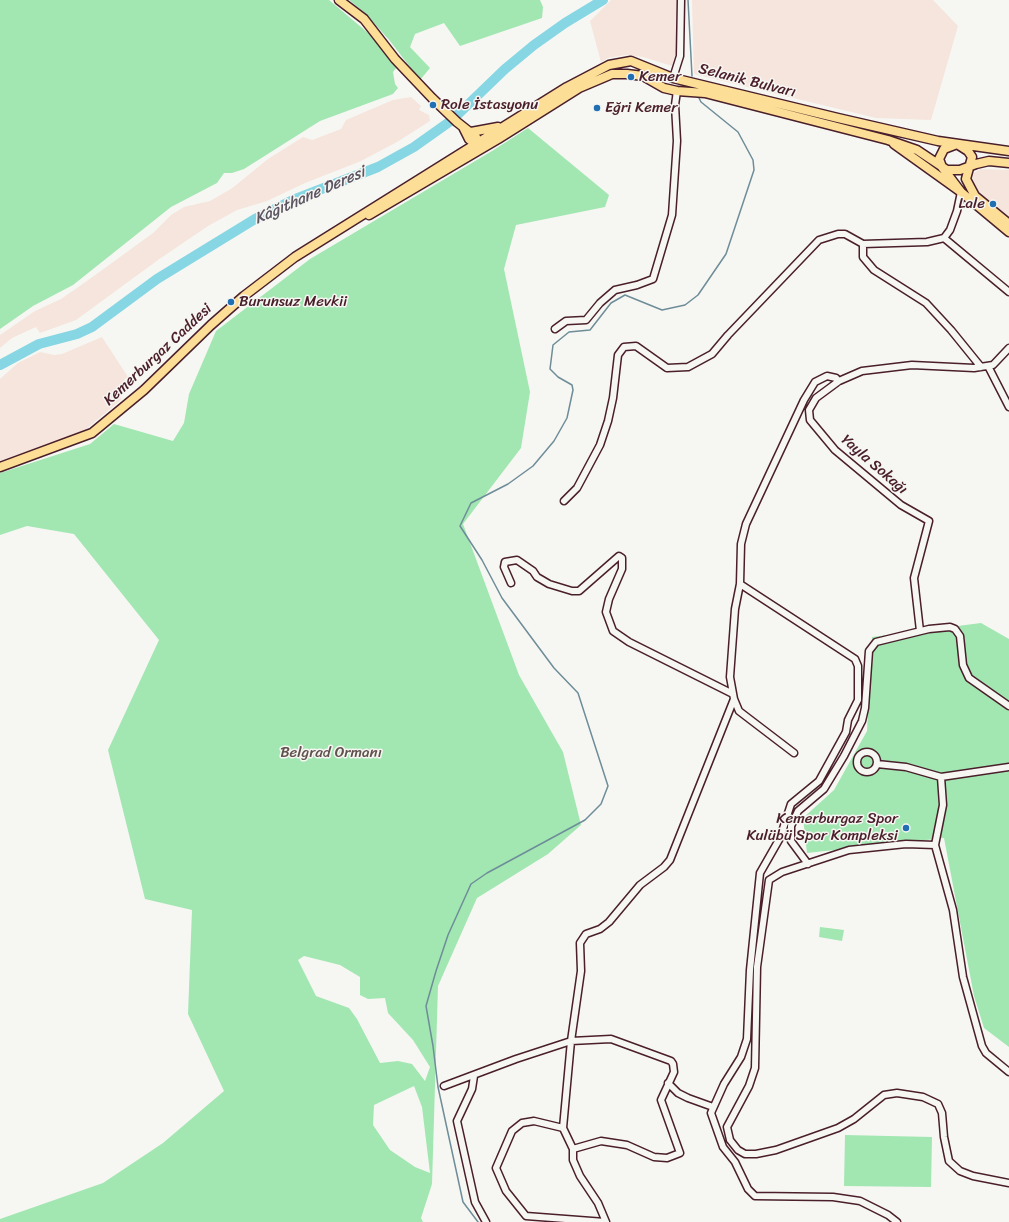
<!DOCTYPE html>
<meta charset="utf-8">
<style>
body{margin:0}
canvas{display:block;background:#f6f6f2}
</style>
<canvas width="1009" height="1222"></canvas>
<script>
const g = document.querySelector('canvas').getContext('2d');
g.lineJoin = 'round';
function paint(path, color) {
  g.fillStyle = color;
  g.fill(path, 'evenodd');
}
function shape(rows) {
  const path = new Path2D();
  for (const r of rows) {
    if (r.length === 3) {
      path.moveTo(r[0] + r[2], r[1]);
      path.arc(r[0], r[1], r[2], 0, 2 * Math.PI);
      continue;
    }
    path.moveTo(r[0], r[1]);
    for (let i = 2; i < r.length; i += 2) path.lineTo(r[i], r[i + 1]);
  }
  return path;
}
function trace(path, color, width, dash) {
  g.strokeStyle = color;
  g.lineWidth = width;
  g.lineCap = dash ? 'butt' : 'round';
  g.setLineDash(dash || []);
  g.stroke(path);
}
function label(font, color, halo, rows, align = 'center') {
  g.font = font + ' Sriracha,sans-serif';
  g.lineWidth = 3;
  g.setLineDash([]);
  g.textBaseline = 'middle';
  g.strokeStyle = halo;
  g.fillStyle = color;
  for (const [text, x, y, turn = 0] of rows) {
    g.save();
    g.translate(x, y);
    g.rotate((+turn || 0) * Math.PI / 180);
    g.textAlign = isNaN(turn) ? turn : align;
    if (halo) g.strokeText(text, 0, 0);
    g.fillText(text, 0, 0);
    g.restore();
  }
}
const built = shape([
 [611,0,678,0,676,52,672,66,643,57,625,55,608,58,601,62,590,21],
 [692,0,933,0,958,26,931,120,876,118,694,74],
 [411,97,421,106,419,110,429,115,430,121,397,142,361,161,305,183,267,201,237,210,208,226,158,260,76,320,40,333,36,327,12,338,0,348,0,335,35,311,61,299,87,281,153,233,171,215,184,207,210,201,231,189,268,159,303,137,312,140,341,129,346,120,393,100],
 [980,169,1009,170,1009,220,973,189,972,179,974,173],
 [102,337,128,377,124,380,127,386,119,395,122,399,85,430,26,454,0,461,0,379,18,363,40,352,54,355,62,354]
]);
const green = shape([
 [0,0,329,0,367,32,383,49,396,68,393,72,395,84,398,88,393,94,320,121,244,169,232,173,224,173,217,183,171,207,73,285,33,306,0,329],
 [349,0,540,0,543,7,542,18,460,46,444,23,415,34,410,47,430,68,420,80,390,41,365,13],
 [528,128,609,195,605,207,516,225,504,269,530,392,521,448,463,524,519,675,563,752,581,825,548,854,477,898,438,986,432,1184,421,1218,423,1222,0,1222,0,1219,103,1183,163,1143,224,1091,188,1014,192,910,145,899,108,750,159,640,74,534,27,526,0,535,0,473,90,444,114,424,173,441,184,423,189,394,216,331,310,259,492,151],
 [304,956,340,965,360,977,360,995,368,999,385,998,388,1013,413,1040,430,1067,425,1081,412,1064,398,1061,380,1063,357,1019,349,1008,316,996,298,960],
 [414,1086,422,1107,430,1173,415,1167,390,1150,373,1125,374,1105],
 [981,623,1009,639,1009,1047,984,1028,974,996,944,838,807,853,803,818,834,790,867,731,872,637],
 [820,927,844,930,842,941,819,937],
 [845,1135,932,1137,931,1187,844,1186]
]);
const stream = shape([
 [688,0,692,76],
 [478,1222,463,1202,438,1087,433,1046,426,1006,436,971,448,935,471,884,487,873,585,820,601,804,608,786,578,693,554,668,502,598,482,560,460,526,471,503,508,484,533,466,554,441,567,418,573,390,572,385,558,377,550,369,553,345,569,332,590,330,611,303,625,295,662,310,685,305,698,295,726,254,754,170,753,160,738,132,701,102,699,98]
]);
const river = shape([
 [0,365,39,344,77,334,92,327,157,279,255,219,293,200,378,167,414,147,452,120,505,69,534,45,565,23,603,0]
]);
const minor = shape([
 [673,78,680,56,681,0],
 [944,238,1009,292],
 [863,244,863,257,874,270,926,303,951,330,981,367],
 [555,329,566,321,586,320,600,303,615,290,637,285,653,279,672,215,677,141,675,105,677,91],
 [988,366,1009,407],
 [564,501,577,488,600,445,608,421,613,398,618,355,624,347,636,346,667,368,688,367,712,354,728,335,819,240,838,234,845,234,863,244,927,242,944,238,950,230,957,211,961,192],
 [511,583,504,567,505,562,517,560,533,571,537,577,549,584,572,591,579,591,619,556,622,558,622,569,609,599,606,612,613,631,629,642,733,694],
 [740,584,855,659,858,666,858,700,848,720,846,732,819,781,791,804,780,838,760,873,750,970,747,1039,741,1057,724,1084,711,1113,723,1147,735,1162,748,1189,755,1196,833,1197,860,1201,888,1215,897,1222],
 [920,631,914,578,929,521,901,505,835,450,810,420,809,410,816,398,839,381,862,371,912,365,974,368,993,365,1009,348],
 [734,699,739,711,794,753],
 [867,762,10],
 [877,764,906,767,941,777,1009,767],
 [941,777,943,805,935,845,953,910,963,977,982,1046,986,1053,1009,1072],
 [935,845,906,844,849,850,782,872,769,880,757,967,755,1068,749,1086,727,1127,730,1140,738,1150,745,1154,756,1154,776,1150,838,1128,854,1119,884,1095,897,1093,923,1097,938,1104,942,1113,944,1137,949,1161,960,1171,973,1176,1009,1183],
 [808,864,791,841,791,826,798,811,824,789,844,756,862,721,865,708,869,651,876,642,929,629,950,627,955,629,960,636,963,665,969,678,1009,706],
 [474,1076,472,1089,457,1121,475,1202,486,1222],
 [668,1083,678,1093,688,1098,713,1107],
 [444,1086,516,1059,571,1041,611,1039,671,1061,673,1064,674,1072,661,1100,680,1153,667,1158,654,1157,627,1145,601,1141,573,1149,573,1160,580,1176,598,1203,606,1222],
 [563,1128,534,1121,522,1123,512,1131,496,1168,506,1191,526,1216,605,1222],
 [573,1149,563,1128,571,1041,581,971,580,943,586,934,600,929,609,922,640,885,664,867,670,860,734,699,730,677,735,609,740,584,741,544,746,524,804,400,815,382,827,376,836,378,839,381]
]);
const major = shape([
 [339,0,364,19,395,59,432,98,457,122,476,137,480,146],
 [463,127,469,139,478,147],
 [471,132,498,127],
 [894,144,961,192,1009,232],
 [961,192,942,167,939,159,944,149,957,144,968,151,972,157,966,179,975,196,1009,224],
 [369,215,498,139,579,88,612,74,627,74,643,76,664,88,677,91,705,93,888,140,917,150,947,170,960,170,976,164,989,161,1009,163],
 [0,467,92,433,144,390,211,325,244,296,295,257,567,87,609,65,631,61,673,78,838,118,938,141,1009,151]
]);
const markers = [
 [631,77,4,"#1f6fb2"],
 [433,105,4,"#1f6fb2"],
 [597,108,4,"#1f6fb2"],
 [993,204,4,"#1f6fb2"],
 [231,302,4,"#1f6fb2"],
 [906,828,4,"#1f6fb2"]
];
const poiNames = [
 ["Kemer",639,77],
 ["Role İstasyonu",441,105],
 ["Eğri Kemer",605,108],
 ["Lale",985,204,"right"],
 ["Burunsuz Mevkii",239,302],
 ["Kemerburgaz Spor",898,819,"right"],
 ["Kulübü Spor Kompleksi",898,836,"right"]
];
const streetNames = [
 ["Selanik Bulvarı",747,81,14],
 ["Kemerburgaz Caddesi",158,355,-43],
 ["Yayla Sokağı",874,465,41]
];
const parkNames = [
 ["Belgrad Ormanı",331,753]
];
const waterNames = [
 ["Kâğıthane Deresi",310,196,-24]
];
paint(built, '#f6e5dd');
paint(green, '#a2e7b2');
trace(stream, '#6e8d99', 1.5);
trace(river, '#86d6e3', 10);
trace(minor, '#4a1f2b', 9);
trace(major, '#4a1f2b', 11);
trace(minor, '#f6f6f2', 6);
trace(major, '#fcde96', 8);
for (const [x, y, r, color] of markers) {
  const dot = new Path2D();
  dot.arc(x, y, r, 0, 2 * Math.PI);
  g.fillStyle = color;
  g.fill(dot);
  trace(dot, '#f6f6f2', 1.5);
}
label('15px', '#4a1f2b', '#f6f6f2', poiNames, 'left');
label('15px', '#4a1f2b', '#f6f6f2', streetNames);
label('15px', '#60514d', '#f6f6f2', parkNames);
label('italic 16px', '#5c5662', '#f6f6f2', waterNames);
</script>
